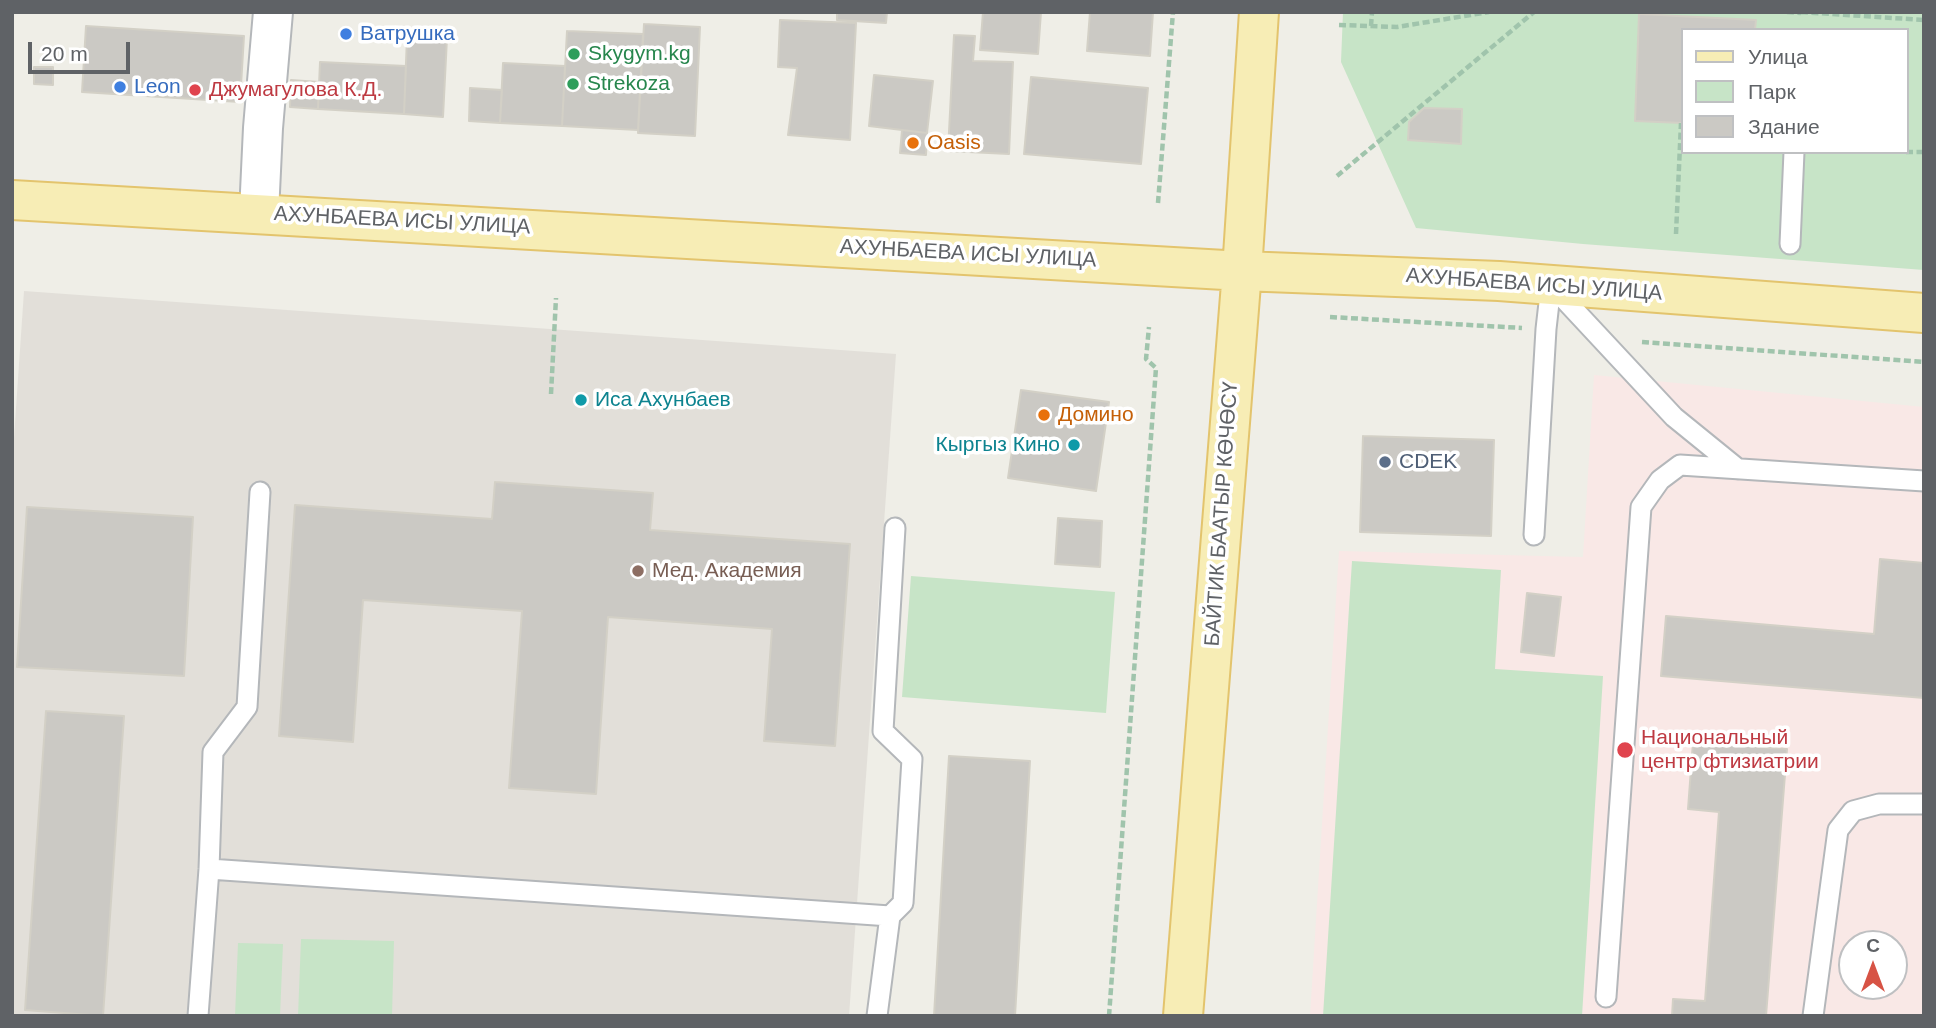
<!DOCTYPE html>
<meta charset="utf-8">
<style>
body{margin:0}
#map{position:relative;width:1936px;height:1028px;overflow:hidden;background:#efeee7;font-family:Arial,sans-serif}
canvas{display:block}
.frame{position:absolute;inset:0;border:14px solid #5f6266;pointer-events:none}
.legend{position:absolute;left:1681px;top:28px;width:228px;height:126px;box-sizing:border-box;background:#fff;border:2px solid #bfc0c2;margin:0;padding:9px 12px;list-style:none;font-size:21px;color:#5f6266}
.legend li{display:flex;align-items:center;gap:14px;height:35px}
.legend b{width:35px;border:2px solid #bfc0c2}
.north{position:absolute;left:1838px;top:930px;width:70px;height:70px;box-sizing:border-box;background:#fff;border:2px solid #bfc0c2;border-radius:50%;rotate:0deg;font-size:19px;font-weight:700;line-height:28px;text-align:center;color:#5f6266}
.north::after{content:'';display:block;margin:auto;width:24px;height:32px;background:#d75345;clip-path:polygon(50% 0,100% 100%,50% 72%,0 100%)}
.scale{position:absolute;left:28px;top:42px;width:102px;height:32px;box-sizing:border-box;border:4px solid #5f6266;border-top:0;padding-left:9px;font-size:21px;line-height:24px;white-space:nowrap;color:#5f6266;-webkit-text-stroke:5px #fff;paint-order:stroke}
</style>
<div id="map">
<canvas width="1936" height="1028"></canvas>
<div class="frame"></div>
<ul class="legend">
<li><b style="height:9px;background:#f7edb5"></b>Улица</li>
<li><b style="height:19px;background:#c7e4c7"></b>Парк</li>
<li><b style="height:19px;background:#cbc9c4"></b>Здание</li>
</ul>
<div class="north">С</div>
<div class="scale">20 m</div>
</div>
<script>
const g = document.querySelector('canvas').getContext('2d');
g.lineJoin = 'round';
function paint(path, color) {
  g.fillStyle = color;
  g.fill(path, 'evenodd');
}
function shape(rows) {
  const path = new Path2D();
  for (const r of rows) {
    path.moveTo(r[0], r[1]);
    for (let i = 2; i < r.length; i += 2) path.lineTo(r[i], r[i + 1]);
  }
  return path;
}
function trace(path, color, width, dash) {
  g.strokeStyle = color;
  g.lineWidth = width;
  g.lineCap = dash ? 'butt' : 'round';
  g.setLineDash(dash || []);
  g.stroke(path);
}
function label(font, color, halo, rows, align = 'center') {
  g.font = font + ' Arial,sans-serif';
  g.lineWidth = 7;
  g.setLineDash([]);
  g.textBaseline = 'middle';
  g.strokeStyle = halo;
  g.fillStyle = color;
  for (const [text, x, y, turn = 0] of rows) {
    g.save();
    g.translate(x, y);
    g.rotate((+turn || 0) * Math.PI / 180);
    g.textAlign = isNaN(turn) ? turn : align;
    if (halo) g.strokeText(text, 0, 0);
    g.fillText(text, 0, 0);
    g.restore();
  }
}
const education = shape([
 [24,291,896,354,849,1016,12,1016,12,467]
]);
const medical = shape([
 [1594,375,1924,407,1924,1016,1310,1016,1339,551,1583,557],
 [1852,944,1894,944,1894,986,1852,986]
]);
const green = shape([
 [1343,12,1924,12,1924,270,1583,244,1416,228,1341,62],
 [1682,30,1906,30,1906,152,1682,152],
 [1352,561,1501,570,1495,669,1603,676,1582,1016,1323,1016],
 [911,576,1115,592,1106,713,902,697],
 [301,939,394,941,392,1016,298,1016],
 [238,943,283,944,280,1016,235,1016]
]);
const building = shape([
 [837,12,887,12,886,23,837,20,837,12],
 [983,12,1041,12,1038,54,980,50,983,12],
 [1090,12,1153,12,1150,56,1087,51,1090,12],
 [1639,14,1756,20,1755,30,1682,30,1682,123,1635,121,1639,14],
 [780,20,856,23,850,140,788,135,797,68,778,67,780,20],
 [644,24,700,27,695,136,638,133,644,24],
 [86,26,244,36,240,102,82,92,86,26],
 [567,31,643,34,638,130,562,126,567,31],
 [954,35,975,36,973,61,1013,62,1009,154,948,151,954,35],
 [407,37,447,38,443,117,404,114,407,37],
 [320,62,406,66,404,114,318,109,320,62],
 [503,63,565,66,562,126,500,123,503,63],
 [34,67,53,67,53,85,34,84,34,67],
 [874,75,933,81,927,133,869,126,874,75],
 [1031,77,1148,88,1141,164,1024,154,1031,77],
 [291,80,319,82,318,109,290,107,291,80],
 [470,88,502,90,500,123,469,121,470,88],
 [1424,108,1462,109,1461,144,1408,140,1409,122,1424,108],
 [902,130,927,133,926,155,900,153,902,130],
 [1021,390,1109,402,1096,491,1008,478,1021,390],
 [1363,436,1494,440,1491,536,1360,532,1363,436],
 [495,482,653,493,650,530,850,544,835,746,764,741,772,629,608,617,596,794,509,788,522,611,363,600,353,742,279,736,295,505,492,519,495,482],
 [27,507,193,517,184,676,17,667,27,507],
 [1058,518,1102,521,1100,567,1055,564,1058,518],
 [1880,559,1924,563,1924,698,1661,676,1666,616,1874,634,1880,559],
 [1527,593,1561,597,1554,656,1521,652,1527,593],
 [46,711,124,716,103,1016,25,1010,46,711],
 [1693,742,1787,749,1766,1016,1672,1016,1673,999,1705,1001,1719,812,1688,809,1693,742],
 [949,756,1030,761,1015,1016,934,1016,949,756]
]);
const path = shape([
 [1787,12,1801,13],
 [1801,12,1924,20],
 [1339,25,1397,27,1489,12],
 [1371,26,1372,12],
 [1906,152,1924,152],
 [1337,176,1534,12],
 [1158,203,1173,12],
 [1676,234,1681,123],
 [1330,317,1522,328],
 [1642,342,1924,362],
 [551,394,556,298],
 [1109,1016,1156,368,1146,359,1149,327]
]);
const service = shape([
 [1790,244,1794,152],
 [1534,535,1546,329,1551,285,1674,417,1738,469],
 [209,869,890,916,877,1016],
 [890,916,903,903,912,759,883,731,895,528],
 [1606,997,1641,507,1660,480,1680,465,1924,481],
 [198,1016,209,869,213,752,247,707,260,492],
 [1813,1016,1838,830,1853,811,1879,804,1924,804]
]);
const minor = shape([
 [259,213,263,128,273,12]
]);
const primary = shape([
 [12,200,1242,271,1499,281,1924,313],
 [1183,1016,1242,271,1259,12]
]);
const markers = [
 [346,34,7,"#3f7fe0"],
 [574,54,7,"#2e9e5b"],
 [573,84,7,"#2e9e5b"],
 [120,87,7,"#3f7fe0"],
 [195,90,7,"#e0444e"],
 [913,143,7,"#e8710a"],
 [581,400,7,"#0f9aa8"],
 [1044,415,7,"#e8710a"],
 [1074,445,7,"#0f9aa8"],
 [1385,462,7,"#5c6f8a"],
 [638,571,7,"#8d6e63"],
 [1625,750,9,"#e0444e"]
];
const shopNames = [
 ["Ватрушка",360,34],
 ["Leon",134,87]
];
const leisureNames = [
 ["Skygym.kg",588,54],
 ["Strekoza",587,84]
];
const healthNames = [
 ["Джумагулова К.Д.",209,90],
 ["Национальный",1641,738],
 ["центр фтизиатрии",1641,762]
];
const foodNames = [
 ["Oasis",927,143],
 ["Домино",1058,415]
];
const streetNames = [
 ["АХУНБАЕВА ИСЫ УЛИЦА",402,221,3],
 ["АХУНБАЕВА ИСЫ УЛИЦА",968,254,3],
 ["АХУНБАЕВА ИСЫ УЛИЦА",1534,285,4],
 ["БАЙТИК БААТЫР КӨЧӨСҮ",1222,514,-86]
];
const cultureNames = [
 ["Иса Ахунбаев",595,400],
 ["Кыргыз Кино",1060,445,"right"]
];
const serviceNames = [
 ["CDEK",1399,462]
];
const educationNames = [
 ["Мед. Академия",652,571]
];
paint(education, '#e2dfd9');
paint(medical, '#f9e8e6');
paint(green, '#c7e4c7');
paint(building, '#cbc9c4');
trace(building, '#d3d0c6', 2);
trace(service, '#b4b7ba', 23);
trace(minor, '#b4b7ba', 42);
trace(primary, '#e3c46d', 42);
trace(path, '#a0c4ac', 4.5, [7, 3.5]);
trace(service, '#fff', 19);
trace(minor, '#fff', 38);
trace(primary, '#f7edb5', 38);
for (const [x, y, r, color] of markers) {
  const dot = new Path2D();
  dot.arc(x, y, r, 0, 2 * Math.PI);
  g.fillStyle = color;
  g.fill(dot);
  trace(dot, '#fff', 2.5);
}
label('21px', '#366cbe', '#fff', shopNames, 'left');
label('21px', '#27864d', '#fff', leisureNames, 'left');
label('21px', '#be3a42', '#fff', healthNames, 'left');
label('21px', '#c56008', '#fff', foodNames, 'left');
label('21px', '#5f6266', '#fff', streetNames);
label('21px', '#0d838f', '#fff', cultureNames, 'left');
label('21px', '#4e5e75', '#fff', serviceNames, 'left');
label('21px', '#785e54', '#fff', educationNames, 'left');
</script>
